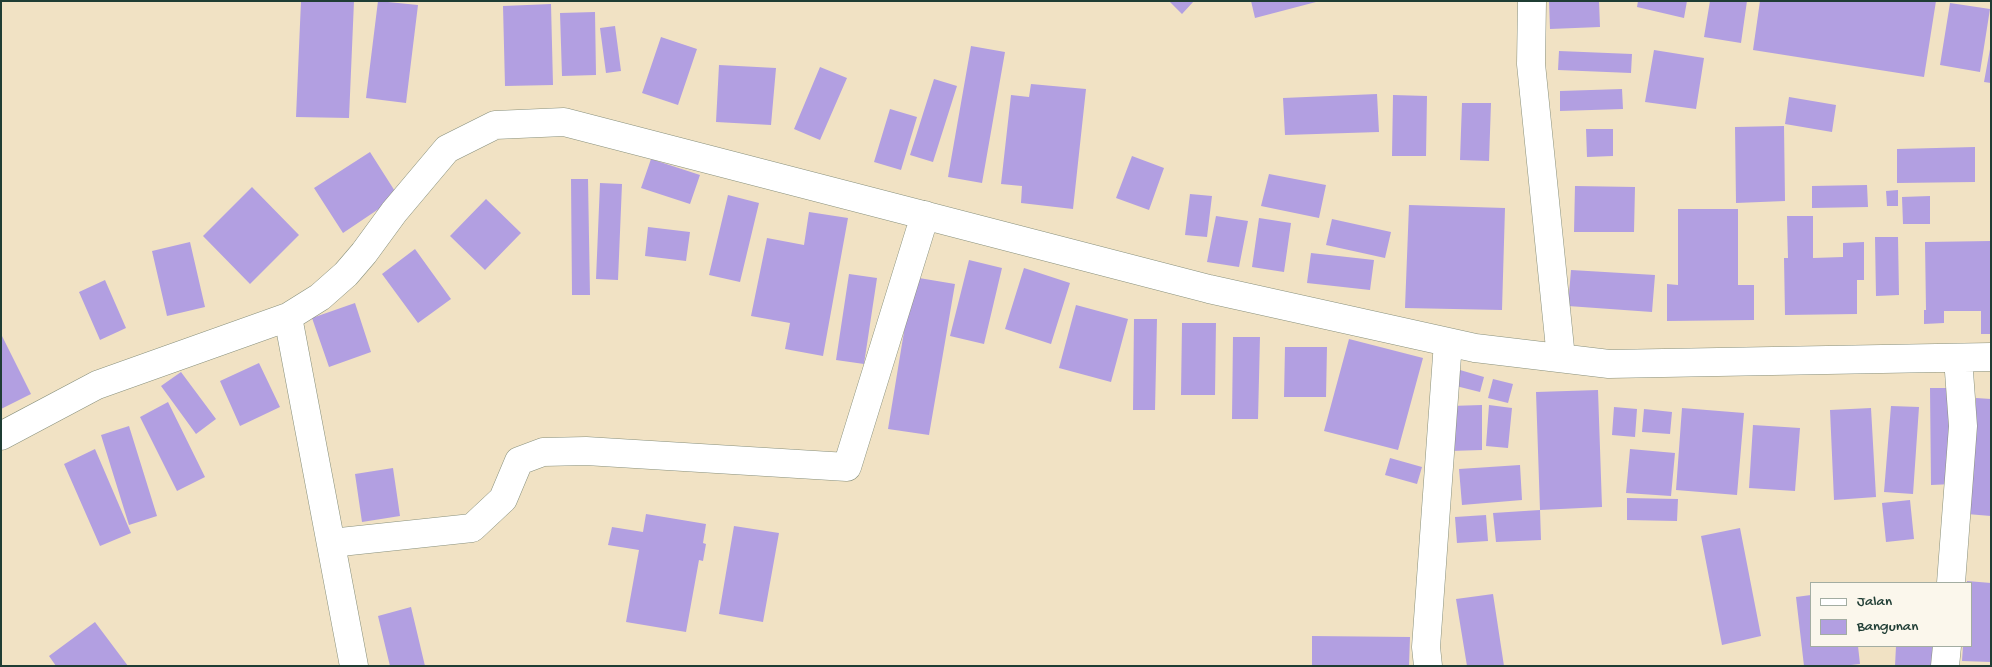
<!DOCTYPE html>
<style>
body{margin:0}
#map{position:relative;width:1992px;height:667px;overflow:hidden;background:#f1e2c4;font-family:"Gochi Hand",sans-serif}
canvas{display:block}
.frame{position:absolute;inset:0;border:2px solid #1f3d34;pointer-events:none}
.legend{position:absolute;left:1810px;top:582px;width:162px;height:65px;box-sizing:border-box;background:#fbf7ec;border:1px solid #a3ada2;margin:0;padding:6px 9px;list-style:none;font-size:15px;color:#1f3d34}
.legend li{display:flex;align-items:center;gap:10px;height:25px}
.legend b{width:25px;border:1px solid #a3ada2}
</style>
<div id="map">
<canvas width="1992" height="667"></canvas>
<div class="frame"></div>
<ul class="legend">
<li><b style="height:6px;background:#fff"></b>Jalan</li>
<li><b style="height:14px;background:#b29fe1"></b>Bangunan</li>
</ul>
</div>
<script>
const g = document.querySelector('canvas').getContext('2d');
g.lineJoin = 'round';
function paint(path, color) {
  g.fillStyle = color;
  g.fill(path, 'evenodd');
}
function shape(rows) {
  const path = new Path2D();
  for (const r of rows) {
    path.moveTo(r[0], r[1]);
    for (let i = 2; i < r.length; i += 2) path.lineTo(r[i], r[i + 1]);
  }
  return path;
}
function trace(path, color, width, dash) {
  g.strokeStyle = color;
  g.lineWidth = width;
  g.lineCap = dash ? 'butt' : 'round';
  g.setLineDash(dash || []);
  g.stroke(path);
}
const building = shape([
 [301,1,354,1,349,118,296,117],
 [378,1,418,5,406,103,366,98],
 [1169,1,1194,1,1182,14],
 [1251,1,1316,1,1316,2,1255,18],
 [1549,1,1599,1,1600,27,1550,29],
 [1638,1,1687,1,1684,18,1637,7],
 [1710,1,1747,1,1741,43,1704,37],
 [1760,1,1936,1,1924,77,1753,50],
 [1950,3,1990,9,1980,72,1940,65],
 [551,4,553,85,505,86,503,6],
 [595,12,596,75,562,76,560,13],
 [615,26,621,71,606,73,600,28],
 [661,37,697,49,678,105,642,93],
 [971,46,1005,52,982,183,948,177],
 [1990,49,1991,49,1991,83,1984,82],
 [1654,50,1704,58,1696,109,1645,102],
 [1559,51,1632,54,1631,73,1558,70],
 [719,65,776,68,771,125,716,122],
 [820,67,847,78,820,140,794,129],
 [934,79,957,86,933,162,910,155],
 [1031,84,1086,89,1073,209,1021,203,1022,186,1001,184,1011,95,1029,97],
 [1622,89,1623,109,1560,111,1560,91],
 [1377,94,1379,132,1285,135,1283,98],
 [1393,95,1427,96,1426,156,1392,156],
 [1789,97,1836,105,1832,132,1785,124],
 [1462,103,1491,103,1489,161,1460,160],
 [890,109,917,117,901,170,874,162],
 [1784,126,1785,201,1736,203,1735,127],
 [1586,129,1613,129,1613,156,1587,157],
 [1975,147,1975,182,1897,183,1897,149],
 [370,152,398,196,343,233,314,188],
 [1132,156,1164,168,1149,210,1116,198],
 [651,159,700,175,690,204,641,188],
 [1269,174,1326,185,1319,218,1261,206],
 [571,179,588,179,590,295,572,295],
 [600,183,622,184,618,280,596,279],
 [1867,185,1868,207,1812,208,1812,186],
 [1575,186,1635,187,1634,232,1574,232],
 [252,187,299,235,250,284,203,236],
 [1898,190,1898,206,1887,206,1886,191],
 [1190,194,1212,196,1207,237,1185,235],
 [728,195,759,203,740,282,709,275],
 [1930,196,1930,224,1903,224,1902,197],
 [486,199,521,233,485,270,450,236],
 [1409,205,1505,208,1502,310,1405,308],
 [1678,209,1738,209,1738,285,1754,285,1754,320,1667,321,1667,284,1678,285],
 [809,212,848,218,823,356,785,349,790,323,751,316,767,238,804,245],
 [1216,216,1248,221,1239,267,1207,262],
 [1787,216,1813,216,1813,258,1843,257,1843,243,1864,242,1864,280,1857,280,1857,314,1785,315,1784,258,1788,258],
 [1259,218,1291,223,1284,272,1252,267],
 [1332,219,1391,232,1385,258,1326,245],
 [648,227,690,232,686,261,645,256],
 [1875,237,1898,237,1899,295,1876,296],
 [1991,241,1991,334,1981,334,1981,311,1944,311,1944,323,1924,324,1924,310,1926,310,1925,242],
 [190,242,205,307,167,316,152,251],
 [415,249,451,299,418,323,382,274],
 [1311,253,1374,260,1370,290,1307,283],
 [969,260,1002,268,984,344,950,336],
 [1024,268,1070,283,1051,344,1005,329],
 [1571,270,1655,275,1652,312,1568,306],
 [849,274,877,278,864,364,836,360],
 [913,277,955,284,929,435,888,429],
 [105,280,126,328,100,340,79,292],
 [355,303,371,352,329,367,312,318],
 [1076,305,1128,319,1111,382,1059,368],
 [1134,319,1157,319,1155,410,1133,410],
 [1182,323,1216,323,1215,395,1181,395],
 [1,334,31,394,1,409],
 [1233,337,1260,337,1258,419,1232,419],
 [1349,339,1423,358,1398,450,1324,431],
 [1285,347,1327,347,1326,397,1284,397],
 [259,363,280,407,240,426,220,381],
 [1460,370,1484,377,1480,392,1456,386],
 [181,372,216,419,196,434,161,386],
 [1493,379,1513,384,1508,403,1488,398],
 [1930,388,1953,388,1953,484,1931,485],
 [1598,390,1602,507,1540,510,1536,392],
 [1976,398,1991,399,1991,516,1967,514],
 [168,402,205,477,177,491,140,417],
 [1482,405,1482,450,1450,451,1450,406],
 [1489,405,1512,408,1508,448,1486,446],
 [1891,406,1919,407,1913,494,1884,492],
 [1614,407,1637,409,1635,437,1612,435],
 [1682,408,1744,413,1737,495,1676,490],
 [1871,408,1876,497,1834,500,1830,410],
 [1644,409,1672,412,1670,434,1642,432],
 [1753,425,1800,428,1795,491,1749,488],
 [129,426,157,516,129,525,101,435],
 [95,449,131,533,100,546,64,464],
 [1630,449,1675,453,1671,496,1626,493],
 [1390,458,1422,467,1417,484,1385,475],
 [1520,465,1522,500,1462,505,1459,469],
 [393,468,400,516,362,522,355,474],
 [1627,498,1678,499,1677,521,1627,520],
 [1910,500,1914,539,1886,542,1882,503],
 [1540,510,1541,540,1496,542,1493,513],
 [646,514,706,524,703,543,706,544,703,561,699,560,686,632,626,622,639,550,608,545,612,527,643,532],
 [1486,515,1488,541,1457,543,1455,517],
 [734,526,779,533,763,622,719,614],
 [1740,528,1761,636,1722,645,1701,536],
 [1967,581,1991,583,1991,662,1962,661,1963,646,1971,646,1971,583,1967,583],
 [1493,594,1504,666,1467,666,1456,599],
 [1811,595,1811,646,1858,646,1860,664,1842,666,1804,666,1796,597],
 [411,607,425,666,390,666,378,616],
 [95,622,128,666,56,666,49,656],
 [1312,636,1410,637,1409,666,1312,666],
 [1896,646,1933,646,1932,666,1895,666]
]);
const minor = shape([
 [1532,1,1531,64,1561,358],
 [288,317,354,666],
 [1,436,97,385,288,317,320,297,346,274,364,253,394,212,447,149,495,125,564,122,1209,289,1475,348,1609,364,1991,357],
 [331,543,472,528,503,499,519,461,543,452,586,451,847,467,925,215],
 [1951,583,1963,426,1958,358],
 [1428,666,1426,647,1448,342],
 [1945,666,1947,646]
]);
paint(building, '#b29fe1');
trace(minor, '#88907c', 29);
trace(minor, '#fff', 28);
</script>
